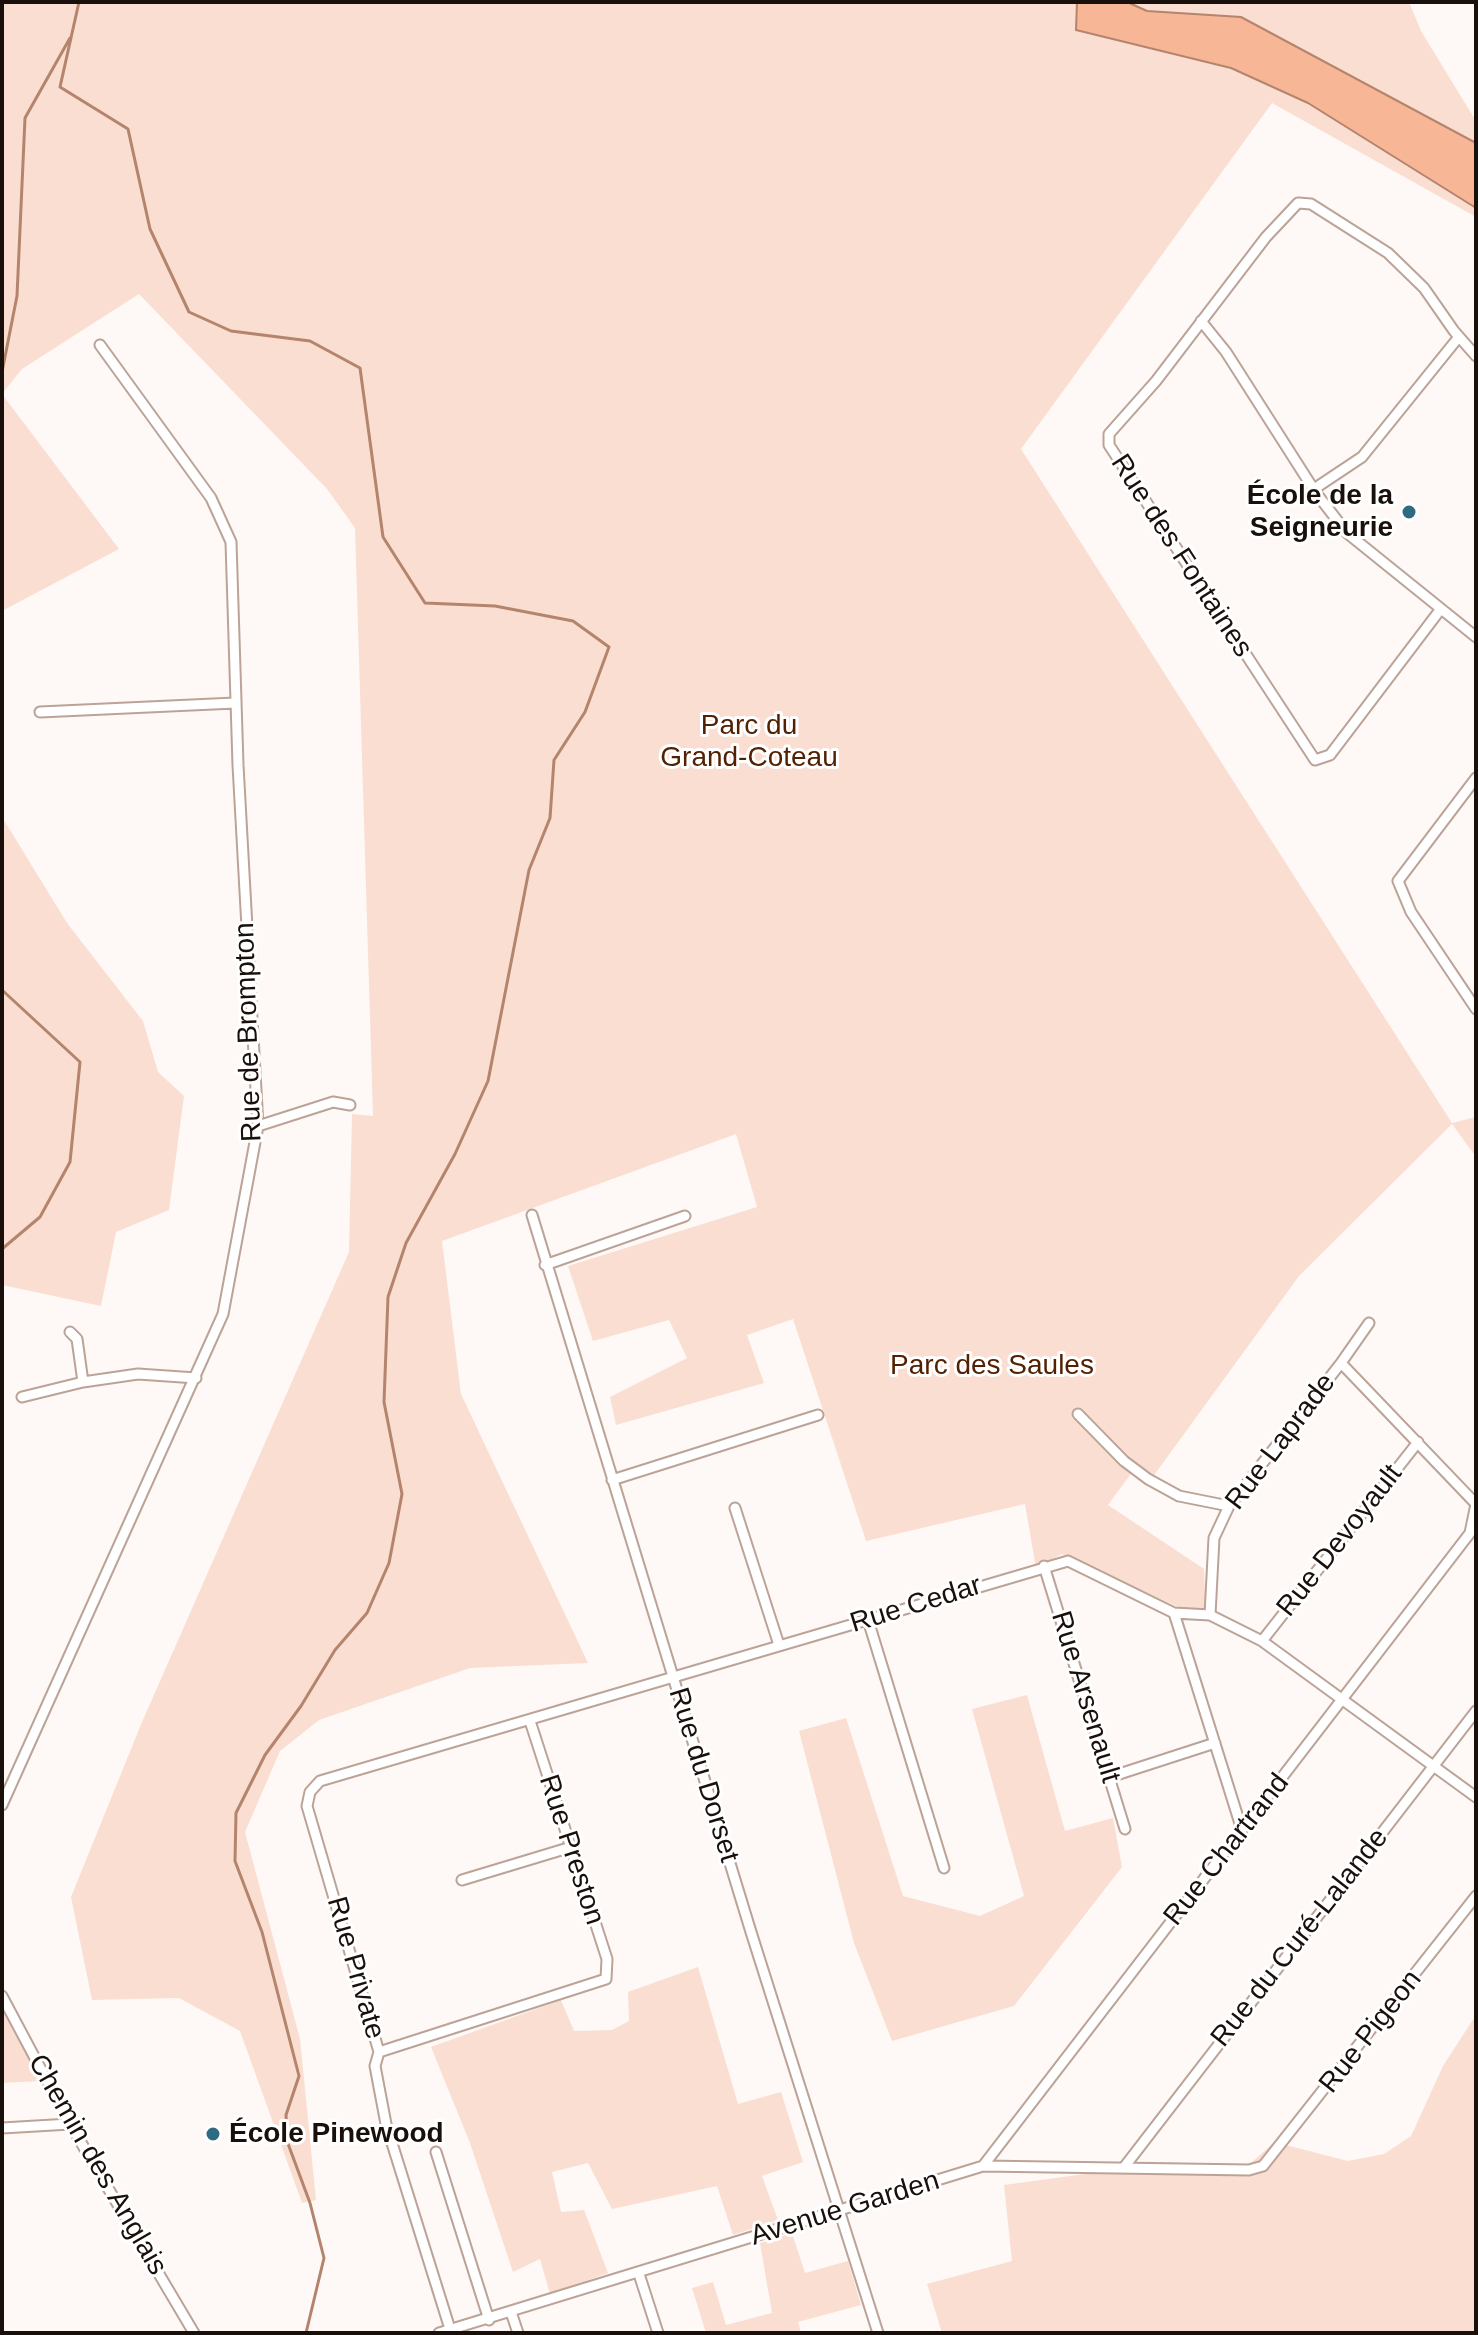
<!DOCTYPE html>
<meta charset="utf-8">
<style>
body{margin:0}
#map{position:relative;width:1478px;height:2335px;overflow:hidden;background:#fef9f6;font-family:Helvetica,sans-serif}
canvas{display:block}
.frame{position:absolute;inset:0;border:4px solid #19100c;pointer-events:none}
</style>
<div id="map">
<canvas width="1478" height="2335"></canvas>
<div class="frame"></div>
</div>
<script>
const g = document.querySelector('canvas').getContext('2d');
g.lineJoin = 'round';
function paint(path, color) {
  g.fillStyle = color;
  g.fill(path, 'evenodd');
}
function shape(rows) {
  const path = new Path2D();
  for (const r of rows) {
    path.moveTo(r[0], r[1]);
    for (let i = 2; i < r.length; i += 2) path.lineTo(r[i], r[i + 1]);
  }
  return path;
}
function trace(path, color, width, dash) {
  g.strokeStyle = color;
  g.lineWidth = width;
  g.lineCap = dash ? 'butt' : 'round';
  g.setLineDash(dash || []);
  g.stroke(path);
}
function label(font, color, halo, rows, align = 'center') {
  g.font = font + ' Helvetica,sans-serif';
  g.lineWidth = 6;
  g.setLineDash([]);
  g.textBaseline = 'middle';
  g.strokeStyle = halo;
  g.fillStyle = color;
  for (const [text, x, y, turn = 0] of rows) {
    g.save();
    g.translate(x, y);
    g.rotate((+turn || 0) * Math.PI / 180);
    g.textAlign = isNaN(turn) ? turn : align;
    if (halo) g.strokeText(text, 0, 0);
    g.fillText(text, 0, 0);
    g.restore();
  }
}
const green = shape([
 [2,2,1409,2,1421,31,1476,121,1476,217,1272,103,1021,449,1452,1123,1476,1117,1476,1157,1452,1124,1299,1276,1152,1478,1133,1471,1108,1505,1204,1569,1206,1615,1178,1607,1062,1554,1036,1568,1025,1504,866,1541,793,1319,747,1335,764,1383,616,1425,610,1397,687,1358,669,1320,593,1341,568,1266,757,1207,736,1134,442,1241,461,1394,588,1663,470,1668,319,1720,280,1751,245,1832,300,2039,316,2200,302,2203,240,2031,179,1998,92,2000,71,1897,142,1722,349,1252,352,1114,373,1116,355,528,327,489,139,294,22,369,2,394,119,549,2,611],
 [2,817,67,923,143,1021,158,1072,184,1096,169,1210,116,1232,101,1306,2,1285],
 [1027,1695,1065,1831,1113,1818,1122,1867,1014,2006,892,2041,854,1943,799,1731,846,1718,903,1896,980,1916,1024,1896,972,1709],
 [698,1967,738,2104,781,2092,803,2162,762,2176,778,2220,733,2235,717,2186,612,2209,588,2163,552,2172,561,2212,584,2210,608,2273,550,2294,540,2259,513,2272,470,2143,431,2047,561,2000,574,2031,612,2030,629,2021,628,1992],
 [2,2006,42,2081,2,2083],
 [1476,2015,1476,2333,942,2333,927,2284,1012,2261,1004,2185,1085,2174,1124,2161,1249,2165,1274,2142,1348,2161,1384,2154,1411,2136,1443,2066],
 [792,2233,805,2273,848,2261,861,2305,798,2322,801,2333,706,2333,692,2288,713,2282,726,2325,772,2313,760,2243]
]);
const water = shape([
 [1077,2,1127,2,1147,11,1241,17,1476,143,1476,208,1308,103,1231,68,1076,30,1077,2]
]);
const stream = shape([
 [79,2,60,87,128,129,150,229,189,312,231,331,310,341,360,368,383,537,425,603,495,606,573,621,609,647,585,712,554,760,550,818,529,870,488,1081,455,1154,406,1243,388,1297,384,1402,402,1494,389,1563,367,1613,335,1650,301,1706,265,1755,236,1813,235,1861,262,1932,299,2076,286,2115,287,2141,310,2203,324,2258,306,2333],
 [2,372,17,296,25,118,70,38],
 [2,990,80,1062,70,1162,40,1217,2,1249]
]);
const minor = shape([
 [1201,321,1226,352,1316,493,1347,533,1476,637],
 [1314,489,1362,457,1458,338],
 [1440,610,1330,755,1315,760,1109,445,1109,434,1156,381,1266,237,1298,203,1311,204,1388,253,1424,288,1454,331,1476,356],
 [40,712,235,703],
 [1476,778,1398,881,1411,912,1476,1009],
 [258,1126,333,1102,350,1105],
 [532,1215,751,1932,878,2333],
 [545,1265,685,1216],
 [70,1332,77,1339,83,1382],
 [22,1397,83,1382,138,1374,196,1378],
 [1078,1414,1124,1461,1148,1479,1179,1496,1229,1506],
 [612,1480,818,1415],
 [735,1508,779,1645],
 [1044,1566,1125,1829],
 [1174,1613,1242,1830],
 [1210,1615,1214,1538,1229,1506,1341,1363,1369,1323],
 [868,1620,944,1868],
 [1262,1641,1418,1442],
 [1110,1777,1215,1743],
 [2,1805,223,1314,258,1126,238,765,231,542,211,498,100,345],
 [462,1880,568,1848],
 [2,1996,70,2124,194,2333],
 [379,2052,606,1979,607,1959,530,1721],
 [2,2128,70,2124],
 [436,2152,489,2320],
 [983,2166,1470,1533,1476,1504,1341,1363],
 [1125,2166,1476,1711],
 [639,2274,658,2333],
 [511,2312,518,2333],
 [450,2329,386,2124,375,2066,379,2052,307,1806,310,1792,320,1781,1068,1561,1174,1613,1210,1615,1262,1641,1476,1797],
 [439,2333,983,2166,1249,2170,1263,2166,1476,1896]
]);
const markers = [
 [1409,512,8,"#2e6a82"],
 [213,2134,8,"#2e6a82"]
];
const poiNames = [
 ["École de la",1393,496],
 ["Seigneurie",1393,528],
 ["École Pinewood",229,2134,"left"]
];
const streetNames = [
 ["Rue des Fontaines",1181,556,57],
 ["Rue de Brompton",249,1032,-92],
 ["Rue Laprade",1281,1442,-53],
 ["Rue Devoyault",1340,1541,-52],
 ["Rue Cedar",916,1605,-17],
 ["Rue Arsenault",1085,1697,73],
 ["Rue du Dorset",703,1775,73],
 ["Rue Preston",571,1850,72],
 ["Rue Chartrand",1227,1850,-52],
 ["Rue du Curé-Lalande",1300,1938,-52],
 ["Rue Private",355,1968,74],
 ["Rue Pigeon",1371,2032,-52],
 ["Chemin des Anglais",97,2165,60],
 ["Avenue Garden",845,2209,-17]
];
const parkNames = [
 ["Parc du",749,726],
 ["Grand-Coteau",749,758],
 ["Parc des Saules",992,1366]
];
paint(green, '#faded1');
paint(water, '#f7b696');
trace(water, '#b4846d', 2);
trace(stream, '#b4846d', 3);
trace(minor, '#bca397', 13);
trace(minor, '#fff', 9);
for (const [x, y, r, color] of markers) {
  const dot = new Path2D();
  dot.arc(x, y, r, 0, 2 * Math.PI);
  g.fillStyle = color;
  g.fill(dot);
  trace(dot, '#fff', 3);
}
label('bold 28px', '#19100c', '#fff', poiNames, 'right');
label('28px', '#19100c', '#fff', streetNames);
label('28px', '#522103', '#fff', parkNames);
</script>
